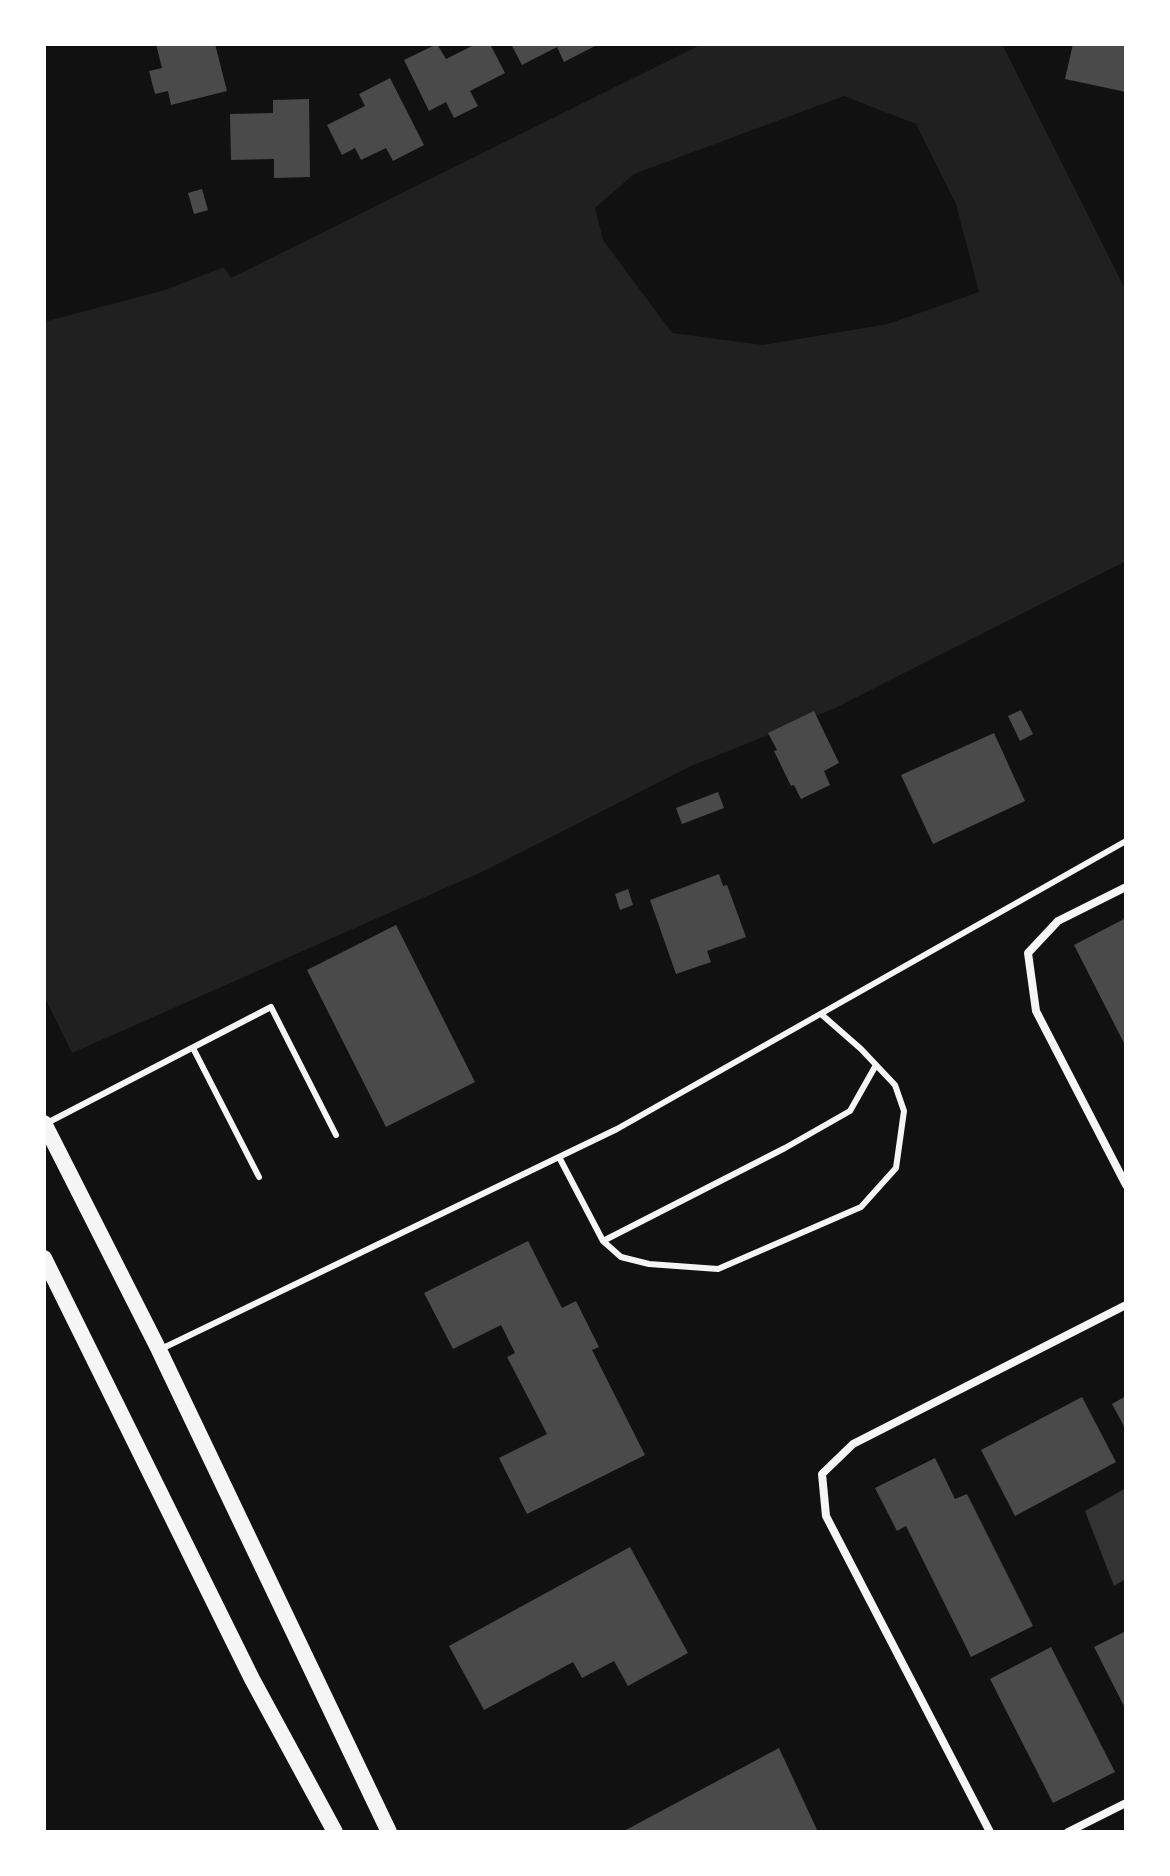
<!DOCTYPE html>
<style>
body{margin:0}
#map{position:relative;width:1170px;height:1876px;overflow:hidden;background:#111;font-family:"Exo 2",sans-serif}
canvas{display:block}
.frame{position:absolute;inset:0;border:46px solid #fff;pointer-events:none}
</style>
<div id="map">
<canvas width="1170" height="1876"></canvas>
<div class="frame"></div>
</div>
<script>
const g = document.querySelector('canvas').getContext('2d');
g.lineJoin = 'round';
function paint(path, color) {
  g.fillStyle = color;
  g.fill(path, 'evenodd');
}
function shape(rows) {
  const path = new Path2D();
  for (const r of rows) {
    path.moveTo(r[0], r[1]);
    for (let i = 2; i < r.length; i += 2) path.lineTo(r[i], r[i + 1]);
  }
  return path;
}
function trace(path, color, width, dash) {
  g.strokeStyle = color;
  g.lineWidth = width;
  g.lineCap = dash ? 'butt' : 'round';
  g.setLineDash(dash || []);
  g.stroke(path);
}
const green = shape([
 [702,44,1002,44,1126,291,1126,561,833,709,691,766,486,870,72,1053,44,996,44,322,165,290,224,267,231,278],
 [844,96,916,124,956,204,979,292,888,324,763,345,672,333,603,240,595,208,634,174]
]);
const water = shape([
 [1126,1488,1126,1579,1114,1586,1085,1511]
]);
const building = shape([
 [156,44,215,44,227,91,171,105,168,91,155,94,149,71,162,68],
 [437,44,446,59,476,44,490,44,505,73,470,91,478,106,454,118,446,102,429,111,404,60],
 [511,44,599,44,564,62,557,47,522,65],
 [1073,44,1126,44,1126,92,1065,79],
 [390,78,424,145,393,161,386,148,361,160,355,148,342,155,327,125,365,106,359,94],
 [309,99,310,177,274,178,274,159,231,160,230,114,273,113,273,100],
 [202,189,208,210,194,214,188,193],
 [1021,710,1033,734,1020,741,1008,716],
 [814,711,839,763,824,771,830,785,801,799,794,785,791,786,774,751,777,750,768,733],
 [994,733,1025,801,933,844,901,775],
 [718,792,724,808,682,824,676,808],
 [719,874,723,886,727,885,746,937,707,951,711,962,676,974,650,900],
 [628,889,633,905,620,910,615,894],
 [1126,918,1126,1047,1074,945],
 [396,925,475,1082,386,1127,307,970],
 [528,1241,562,1308,576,1301,599,1347,592,1350,645,1455,527,1514,499,1458,547,1434,507,1357,515,1353,501,1325,453,1349,424,1293],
 [1126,1396,1126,1430,1112,1404],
 [1082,1397,1116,1462,1015,1516,981,1450],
 [935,1458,955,1499,967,1494,1033,1626,971,1657,906,1526,897,1531,875,1488],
 [630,1547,688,1653,628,1686,614,1661,582,1678,573,1662,484,1710,449,1646],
 [1126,1631,1126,1705,1124,1706,1094,1647],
 [1051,1647,1115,1772,1053,1803,990,1679],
 [779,1748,818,1832,622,1832]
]);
const service = shape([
 [193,1048,259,1177],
 [47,1123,271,1007,336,1135],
 [559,1157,603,1241,621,1257,649,1264,718,1269,861,1207,896,1168,904,1111,895,1085,861,1049,821,1014],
 [603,1241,785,1148,850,1111,876,1065],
 [159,1350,617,1129,1126,841]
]);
const minor = shape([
 [1126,887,1058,921,1028,953,1036,1011,1126,1185],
 [990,1832,826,1516,822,1474,853,1444,1126,1305],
 [1068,1832,1126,1803]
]);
const secondary = shape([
 [44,1123,159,1350,389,1832],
 [44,1258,252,1679,335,1832]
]);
paint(green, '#202020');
paint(water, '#333');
paint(building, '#4a4a4a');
trace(service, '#f5f5f5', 6);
trace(minor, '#f5f5f5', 8);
trace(secondary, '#f5f5f5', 16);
</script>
